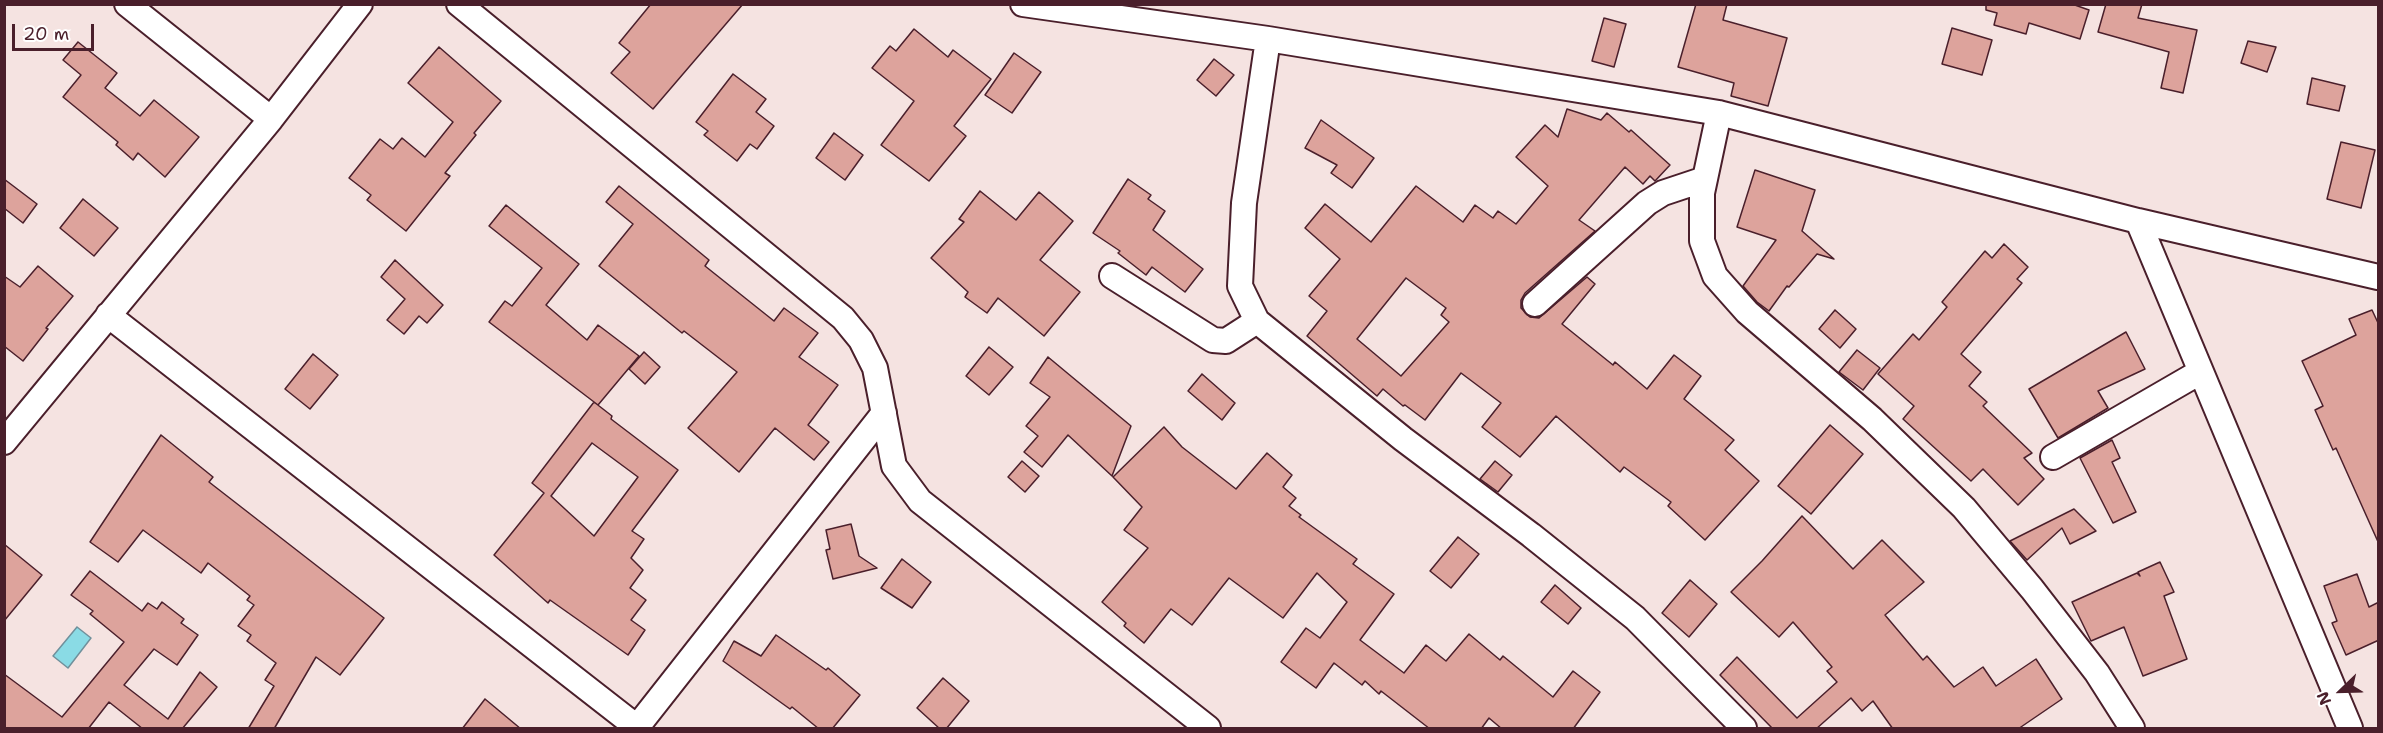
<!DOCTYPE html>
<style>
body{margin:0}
#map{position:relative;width:2383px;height:733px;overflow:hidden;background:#f5e3e1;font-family:"Shantell Sans",sans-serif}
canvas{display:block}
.frame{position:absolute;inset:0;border:6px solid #4a1f2b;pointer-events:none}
.north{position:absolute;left:2311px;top:661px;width:60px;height:60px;-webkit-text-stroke:4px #fff;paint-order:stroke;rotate:247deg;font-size:16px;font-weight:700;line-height:24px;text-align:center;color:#4a1f2b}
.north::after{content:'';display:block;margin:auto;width:21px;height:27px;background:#4a1f2b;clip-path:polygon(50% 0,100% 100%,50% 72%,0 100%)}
.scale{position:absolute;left:12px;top:24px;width:82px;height:27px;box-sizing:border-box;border:3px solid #4a1f2b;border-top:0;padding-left:8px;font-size:18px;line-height:21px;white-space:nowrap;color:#4a1f2b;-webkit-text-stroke:4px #fff;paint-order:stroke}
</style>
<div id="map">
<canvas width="2383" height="733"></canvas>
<div class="frame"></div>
<div class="north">N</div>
<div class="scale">20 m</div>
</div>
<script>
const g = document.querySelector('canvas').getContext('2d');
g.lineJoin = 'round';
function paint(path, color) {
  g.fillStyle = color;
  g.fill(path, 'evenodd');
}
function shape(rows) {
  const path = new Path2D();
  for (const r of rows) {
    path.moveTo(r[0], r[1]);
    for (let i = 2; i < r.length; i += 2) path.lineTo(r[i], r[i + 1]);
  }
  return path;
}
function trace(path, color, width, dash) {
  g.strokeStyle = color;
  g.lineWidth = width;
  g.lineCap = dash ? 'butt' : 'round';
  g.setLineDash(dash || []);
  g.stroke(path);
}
const water = shape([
 [77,627,91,638,68,668,53,656,77,627]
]);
const building = shape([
 [651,4,743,4,653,109,611,73,630,52,619,43,651,4],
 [1696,4,1727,4,1723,20,1787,38,1768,106,1731,96,1734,83,1678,67,1696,4],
 [1986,4,2072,4,2089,10,2080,39,2029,23,2026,34,1994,25,1997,13,1986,10,1986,4],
 [2106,4,2142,4,2138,18,2197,30,2183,93,2161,88,2169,52,2098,32,2106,4],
 [1604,18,1626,24,1614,67,1592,61,1604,18],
 [1952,28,1992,40,1982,75,1942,64,1952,28],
 [914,29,948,57,953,50,991,79,954,126,966,136,929,181,881,145,914,101,872,68,890,46,896,51,914,29],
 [2248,41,2276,47,2267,72,2241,63,2248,41],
 [78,42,117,73,105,88,140,116,154,100,199,137,165,177,138,153,133,160,116,145,118,142,63,97,81,75,63,60,78,42],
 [439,47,501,101,474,133,476,135,445,173,450,176,406,231,367,200,371,195,349,178,380,139,393,149,402,138,425,157,453,122,408,83,439,47],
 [1014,53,1041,72,1012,113,985,95,1014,53],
 [1214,59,1234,75,1216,96,1197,80,1214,59],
 [733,74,766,99,756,112,774,126,757,149,750,144,737,161,704,135,708,131,696,122,733,74],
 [2312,78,2345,86,2339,111,2307,104,2312,78],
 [1567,109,1601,120,1607,113,1629,132,1631,130,1670,165,1655,181,1650,176,1643,184,1625,167,1579,220,1595,231,1525,293,1521,300,1521,308,1530,317,1539,318,1587,277,1595,284,1562,324,1613,365,1615,362,1647,389,1674,355,1701,376,1684,399,1734,440,1725,450,1759,481,1705,540,1668,506,1671,502,1624,467,1620,472,1556,416,1520,457,1482,427,1501,403,1461,373,1425,420,1405,405,1403,406,1383,389,1377,396,1307,336,1327,311,1309,296,1340,259,1305,228,1325,204,1371,242,1416,186,1463,222,1475,205,1493,218,1498,211,1516,224,1548,186,1516,157,1545,125,1558,137,1567,109],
 [1406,278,1446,308,1441,315,1449,322,1401,376,1357,339,1406,278],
 [1321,120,1374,158,1352,188,1331,173,1337,165,1305,148,1321,120],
 [834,133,863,155,845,180,816,158,834,133],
 [2341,142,2375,150,2361,208,2327,199,2341,142],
 [1755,170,1815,190,1802,231,1834,259,1817,254,1789,287,1787,286,1769,311,1757,302,1743,286,1776,240,1737,227,1755,170],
 [4,179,37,204,23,223,4,208,4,179],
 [1128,179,1151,195,1148,199,1165,211,1153,230,1203,269,1185,292,1152,267,1146,275,1118,253,1120,251,1093,233,1128,179],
 [619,186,709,260,705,266,774,321,784,308,818,333,799,357,838,385,808,425,829,442,814,460,775,428,739,472,688,428,737,372,684,331,682,333,599,266,633,224,606,202,619,186],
 [980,191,1016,220,1039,192,1073,221,1040,260,1080,292,1044,336,998,298,987,313,965,297,968,292,931,258,964,222,959,219,980,191],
 [83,199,118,228,94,256,60,228,83,199],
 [506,205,579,264,546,305,587,340,598,325,639,356,598,405,489,322,505,301,512,306,542,268,489,226,506,205],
 [2004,244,2028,267,2017,279,2022,283,1961,354,1981,372,1969,386,1987,402,1983,406,2032,453,2024,458,2044,479,2018,505,1983,469,1971,481,1903,419,1914,406,1878,374,1913,334,1919,340,1947,307,1942,302,1985,251,1992,258,2004,244],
 [395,260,443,305,427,323,419,316,404,334,387,320,405,299,381,277,395,260],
 [38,266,73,296,46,328,48,329,23,361,4,346,4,276,20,287,38,266],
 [1835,310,1856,329,1840,348,1819,329,1835,310],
 [2372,310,2379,325,2379,544,2336,448,2333,450,2315,410,2323,406,2302,361,2356,335,2349,319,2372,310],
 [2126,332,2145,369,2098,391,2108,408,2058,438,2029,389,2126,332],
 [989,347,1013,367,989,395,966,376,989,347],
 [1857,350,1880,368,1863,390,1839,372,1857,350],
 [644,352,660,367,645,384,629,369,644,352],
 [313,354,338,375,310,409,285,389,313,354],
 [1048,357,1131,426,1112,476,1068,435,1042,467,1024,452,1038,436,1026,426,1050,397,1030,383,1048,357],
 [1202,374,1235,403,1222,420,1188,391,1202,374],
 [594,402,612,416,611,419,678,470,632,531,644,539,631,558,643,570,630,588,646,600,631,620,645,630,628,655,550,600,548,603,494,555,544,493,532,483,594,402],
 [592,443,638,477,594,536,551,496,592,443],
 [1830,425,1863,454,1811,514,1778,486,1830,425],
 [1164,427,1182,447,1236,489,1267,453,1292,475,1283,487,1296,498,1289,506,1301,515,1299,517,1357,559,1353,564,1394,594,1360,640,1404,673,1426,645,1446,661,1469,634,1500,660,1503,656,1553,697,1573,671,1600,692,1573,729,1502,729,1489,718,1481,729,1430,729,1381,691,1379,694,1365,681,1362,685,1334,663,1316,688,1281,662,1306,628,1320,638,1347,602,1317,573,1283,618,1229,578,1192,625,1171,609,1144,643,1124,626,1126,623,1102,602,1148,548,1124,530,1142,507,1113,477,1164,427],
 [161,435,213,477,209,482,384,618,340,675,316,657,274,729,248,729,274,686,265,680,276,663,247,641,251,635,238,626,254,605,247,600,250,596,208,563,201,573,143,530,118,562,90,542,161,435],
 [2112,440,2120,458,2112,462,2136,512,2113,523,2080,458,2112,440],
 [1022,461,1039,476,1025,492,1008,477,1022,461],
 [1495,461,1512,475,1498,492,1480,479,1495,461],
 [2074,509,2096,531,2070,544,2062,528,2027,560,2010,541,2074,509],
 [1802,516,1853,569,1882,540,1924,582,1885,615,1923,660,1927,656,1954,687,1983,667,1996,686,2036,659,2062,699,2018,729,1893,729,1873,701,1862,711,1851,698,1816,729,1773,729,1720,675,1737,657,1797,718,1837,682,1827,671,1832,667,1793,622,1779,637,1731,592,1762,561,1802,516],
 [851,524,859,556,877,568,833,579,826,550,830,549,826,530,851,524],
 [1458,537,1479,554,1451,588,1430,571,1458,537],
 [4,544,42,575,4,621,4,544],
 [902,559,931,582,912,608,881,588,902,559],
 [2160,562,2174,592,2164,596,2187,659,2143,676,2124,627,2091,641,2072,602,2137,573,2140,576,2138,572,2160,562],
 [90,571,142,611,148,603,157,609,162,602,184,619,181,623,198,635,177,665,154,649,124,685,168,719,200,672,217,687,182,729,143,729,109,702,88,729,4,729,4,674,62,717,124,642,90,614,93,611,71,595,90,571],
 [2357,574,2369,607,2379,602,2379,640,2346,655,2332,623,2337,621,2324,586,2357,574],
 [1690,580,1717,604,1689,637,1662,613,1690,580],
 [1555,585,1581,608,1568,624,1541,602,1555,585],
 [776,635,826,670,828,668,860,695,832,729,819,729,792,707,790,709,723,661,734,641,761,656,776,635],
 [943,678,969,701,946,729,940,729,917,708,943,678],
 [485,699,521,729,462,729,485,699]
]);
const minor = shape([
 [127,4,271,119],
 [459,4,843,318,861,340,875,368,894,466,920,501,1208,728],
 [1023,4,1268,39,1719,113,2138,221,2378,277],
 [1268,39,1244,203,1240,286,1257,321,1403,439,1531,535,1635,618,1744,728],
 [1719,113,1702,193,1702,241,1715,276,1747,312,1872,419,1964,508,2032,589,2097,673,2132,728],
 [2138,221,2350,728],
 [1112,276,1213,340,1226,341,1257,321],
 [1535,304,1647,203,1663,193,1705,179],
 [108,315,638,728],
 [4,442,271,119,360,4],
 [2053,457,2200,372],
 [637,727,884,413]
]);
paint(water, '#8adbe5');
trace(water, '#70909b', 1.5);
paint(building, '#dda39c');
trace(building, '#4a1f2b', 1.5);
trace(minor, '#4a1f2b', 28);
trace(minor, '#fff', 24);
</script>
